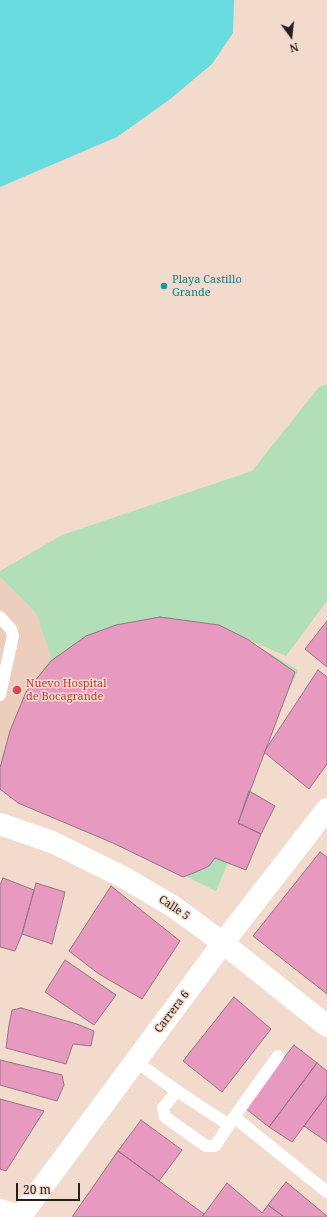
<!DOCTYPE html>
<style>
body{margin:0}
#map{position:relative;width:327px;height:1217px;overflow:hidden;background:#f2dacd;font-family:"Noto Serif",serif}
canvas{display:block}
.north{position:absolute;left:271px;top:16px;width:40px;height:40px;-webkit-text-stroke:3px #f2dacd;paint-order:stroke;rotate:165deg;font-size:11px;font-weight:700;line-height:16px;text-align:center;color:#261e19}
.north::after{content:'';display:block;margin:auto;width:14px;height:18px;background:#261e19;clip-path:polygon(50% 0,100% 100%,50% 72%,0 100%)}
.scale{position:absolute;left:16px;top:1183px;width:64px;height:18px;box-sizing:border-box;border:2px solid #261e19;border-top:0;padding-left:5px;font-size:12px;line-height:14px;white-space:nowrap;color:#261e19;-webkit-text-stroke:3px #f2dacd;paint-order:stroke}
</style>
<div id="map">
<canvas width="327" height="1217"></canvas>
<div class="north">N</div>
<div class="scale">20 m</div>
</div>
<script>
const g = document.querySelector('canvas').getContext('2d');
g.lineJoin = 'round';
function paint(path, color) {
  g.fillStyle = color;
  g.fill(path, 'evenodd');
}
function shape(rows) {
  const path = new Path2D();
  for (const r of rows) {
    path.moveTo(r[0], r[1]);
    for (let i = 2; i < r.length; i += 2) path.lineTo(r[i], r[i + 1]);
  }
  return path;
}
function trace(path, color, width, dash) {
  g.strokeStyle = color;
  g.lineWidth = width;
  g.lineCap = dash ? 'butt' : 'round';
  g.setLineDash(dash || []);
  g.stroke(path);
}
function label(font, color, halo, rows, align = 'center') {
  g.font = font + ' "Noto Serif",serif';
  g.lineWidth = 3;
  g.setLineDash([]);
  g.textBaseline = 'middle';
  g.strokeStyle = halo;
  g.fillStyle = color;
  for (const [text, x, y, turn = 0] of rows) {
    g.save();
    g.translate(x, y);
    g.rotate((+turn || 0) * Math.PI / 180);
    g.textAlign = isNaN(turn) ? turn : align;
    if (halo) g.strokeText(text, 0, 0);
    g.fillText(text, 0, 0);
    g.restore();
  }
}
const built = shape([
 [0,577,36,613,51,657,17,723,0,768]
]);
const green = shape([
 [327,384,327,601,286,656,210,623,188,624,216,628,261,648,298,670,243,793,254,800,216,891,7,790,17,723,51,657,36,613,0,577,0,571,62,535,252,471,319,387]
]);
const water = shape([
 [0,0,234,0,233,33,212,64,169,100,117,137,0,187]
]);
const building = shape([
 [160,617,219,625,247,639,295,672,238,823,261,834,246,870,215,858,209,866,196,872,183,877,113,843,18,803,0,789,0,768,10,731,26,692,51,661,86,636,116,625,160,617],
 [327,621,327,667,305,649,327,621],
 [318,670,327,677,327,764,309,789,264,752,318,670],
 [249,791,275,806,261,834,238,823,249,791],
 [320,852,327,857,327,994,253,936,320,852],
 [3,878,34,890,22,934,15,951,0,947,0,885,3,878],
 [36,883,65,892,52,944,22,934,36,883],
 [111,886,180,941,142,999,99,974,69,951,111,886],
 [65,960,116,995,94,1025,45,992,65,960],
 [234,997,271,1029,222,1092,183,1061,234,997],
 [21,1008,77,1024,94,1031,91,1046,73,1044,66,1064,6,1048,9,1025,12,1010,21,1008],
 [294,1045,317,1063,269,1127,245,1108,294,1045],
 [0,1060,62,1075,64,1085,57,1101,0,1085,0,1060],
 [317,1063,327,1071,327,1095,292,1142,269,1127,317,1063],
 [327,1095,327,1142,304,1126,327,1095],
 [0,1099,44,1111,6,1171,0,1169,0,1099],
 [141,1120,182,1150,159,1181,118,1151,141,1120],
 [118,1151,204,1214,202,1217,72,1217,118,1151],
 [286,1182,327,1216,327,1217,284,1217,268,1205,286,1182],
 [227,1183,262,1213,268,1205,284,1217,202,1217,227,1183]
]);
const lane = shape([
 [0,617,11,629,13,636,0,695],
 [135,1061,177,1091,229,1125,215,1146,206,1146,165,1117,163,1108,177,1091],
 [234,1117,327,1192],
 [229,1124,278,1056]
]);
const street = shape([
 [0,1210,21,1216]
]);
const secondary = shape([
 [0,824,52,842,123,877,174,907,223,943,327,1026],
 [20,1217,223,943,327,809]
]);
const markers = [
 [164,286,4,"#0f9aa8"],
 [17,690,5,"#e0444e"]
];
const cultureNames = [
 ["Playa Castillo",172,280],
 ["Grande",172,293]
];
const healthNames = [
 ["Nuevo Hospital",26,684],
 ["de Bocagrande",26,697]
];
const streetNames = [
 ["Calle 5",174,908,34],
 ["Carrera 6",172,1012,-53]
];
paint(built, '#edcebd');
paint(green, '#b2dfb7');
paint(water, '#68dcdf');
paint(building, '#e899bf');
trace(building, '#8f7882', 1);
trace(lane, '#fff', 12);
trace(street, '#fff', 22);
trace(secondary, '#fff', 22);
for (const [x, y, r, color] of markers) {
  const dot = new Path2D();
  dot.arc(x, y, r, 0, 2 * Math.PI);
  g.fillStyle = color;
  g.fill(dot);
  trace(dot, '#f2dacd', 1.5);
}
label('11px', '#0d838f', '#f2dacd', cultureNames, 'left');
label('11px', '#be3a42', '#f2dacd', healthNames, 'left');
label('11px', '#261e19', '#f2dacd', streetNames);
</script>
